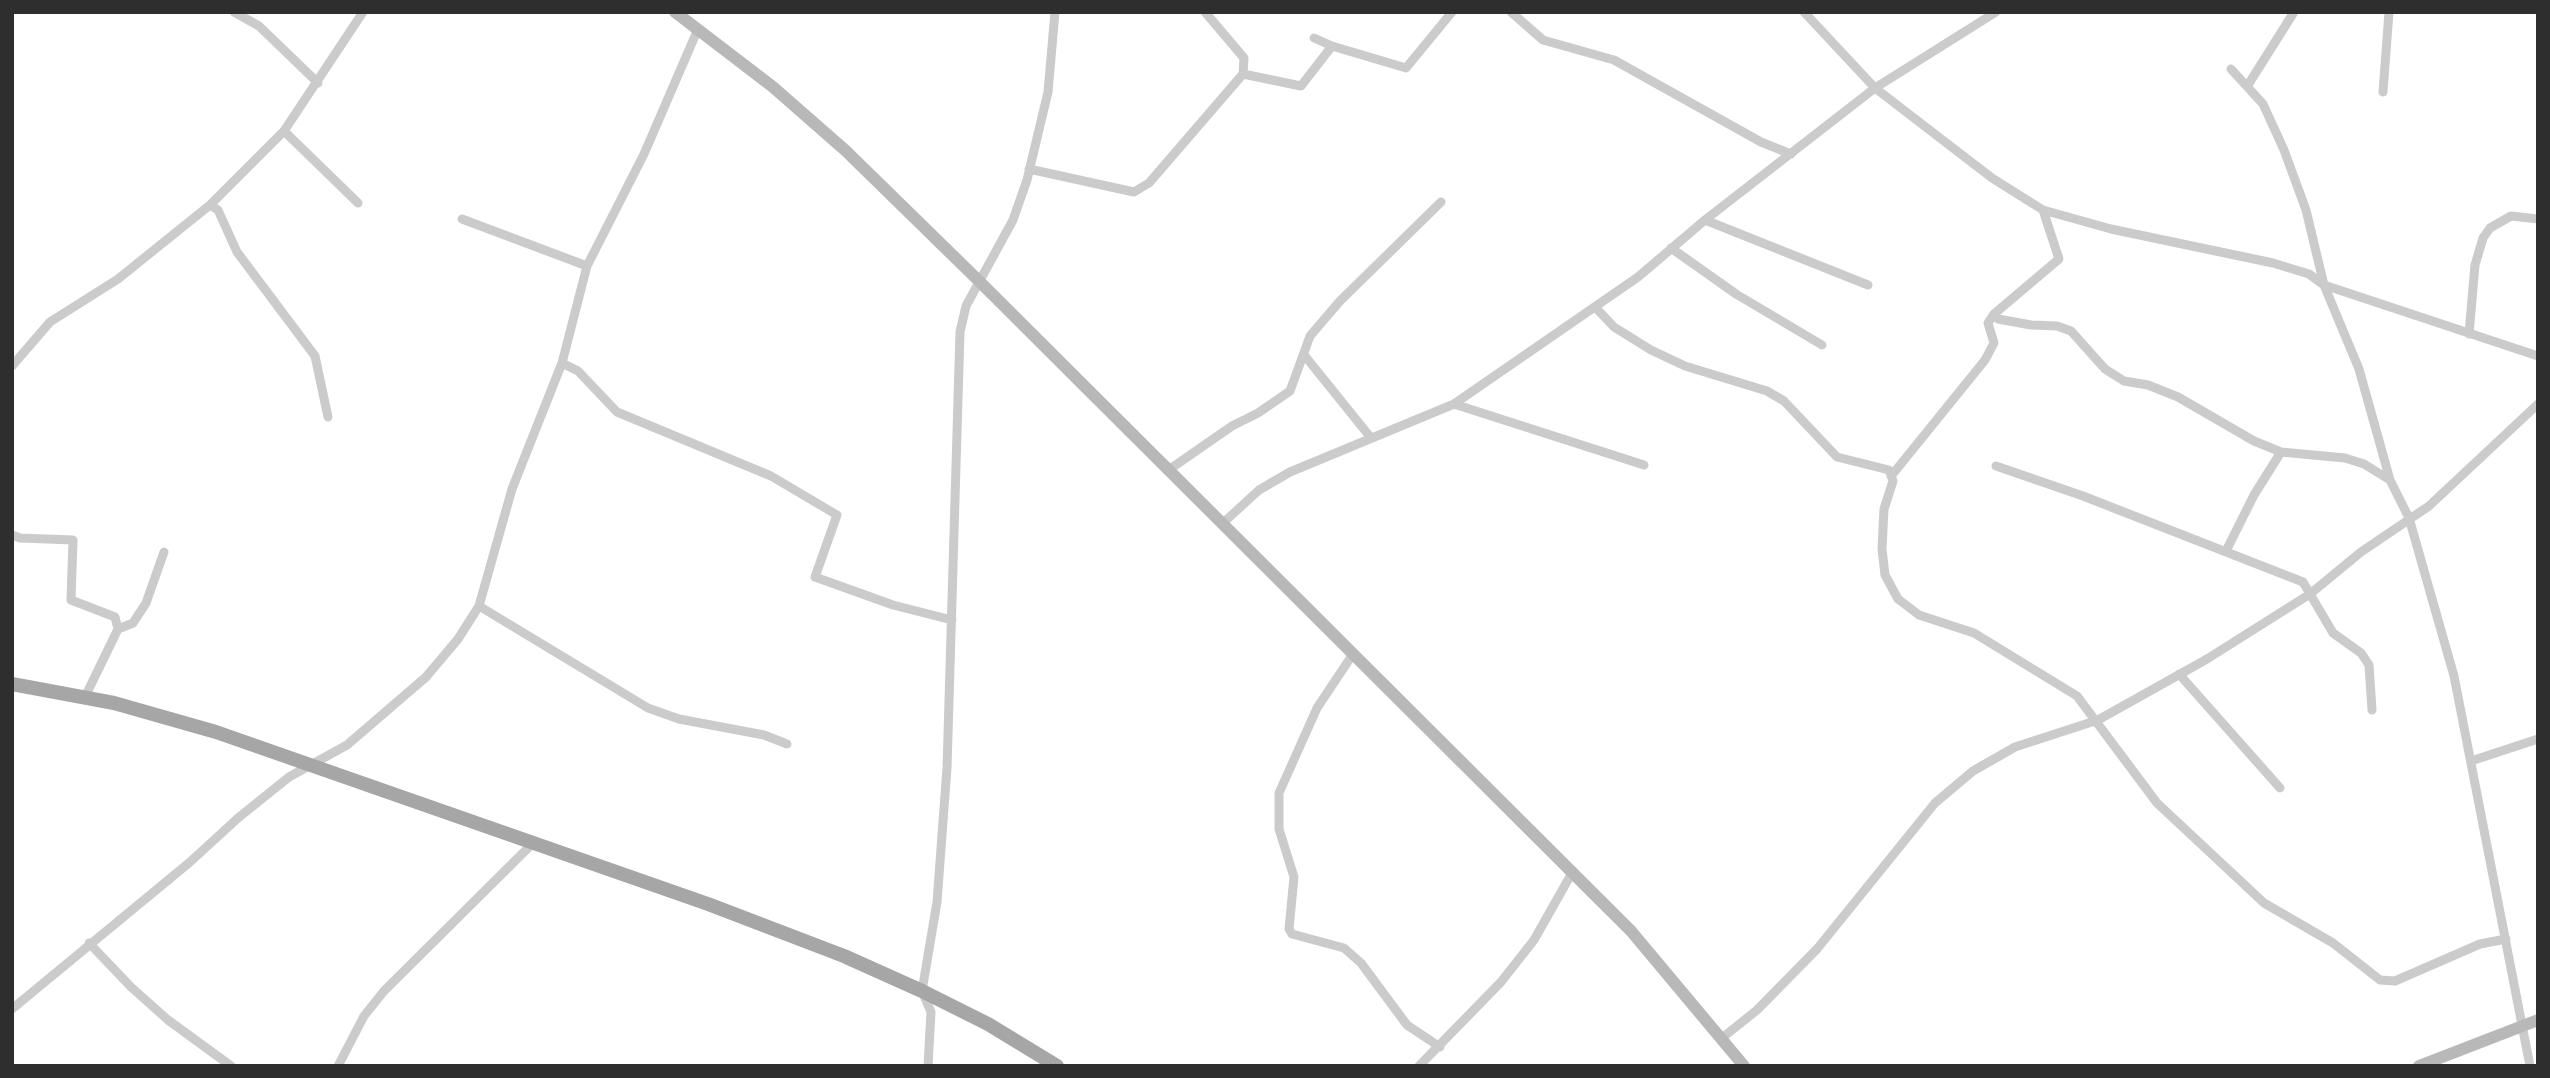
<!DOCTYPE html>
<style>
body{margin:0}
#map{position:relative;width:2550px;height:1078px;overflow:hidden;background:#fff;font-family:Ubuntu,sans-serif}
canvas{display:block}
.frame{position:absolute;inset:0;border:14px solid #2e2e2e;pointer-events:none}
</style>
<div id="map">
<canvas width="2550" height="1078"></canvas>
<div class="frame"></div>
</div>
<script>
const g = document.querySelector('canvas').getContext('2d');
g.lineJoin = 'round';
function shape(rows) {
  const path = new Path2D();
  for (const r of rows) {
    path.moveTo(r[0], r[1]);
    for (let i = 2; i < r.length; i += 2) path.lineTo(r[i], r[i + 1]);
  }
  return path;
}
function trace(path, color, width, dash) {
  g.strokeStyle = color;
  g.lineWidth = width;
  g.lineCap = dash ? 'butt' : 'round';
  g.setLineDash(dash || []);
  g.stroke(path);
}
const street = shape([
 [234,12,259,26,318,83],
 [1511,12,1543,40,1614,60,1761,142,1791,154],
 [1804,12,1875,88,1992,178,2043,210,2111,229,2273,263,2309,274,2324,285,2538,356],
 [1314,38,1332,46,1406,68,1452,12],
 [2231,69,2263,104,2284,150,2306,210,2324,285,2359,369,2390,480,2409,518,2454,676,2530,1066],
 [1243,74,1301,86,1332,46],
 [2248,85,2294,12],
 [2383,92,2389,12],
 [284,131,358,203],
 [1029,169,1134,192,1149,183,1243,74,1244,58,1205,12],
 [210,205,218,210,237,252,315,356,328,417],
 [462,219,587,266],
 [1705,220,1868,285],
 [1671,248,1736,294,1822,345],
 [1595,307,1614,327,1651,350,1685,366,1767,391,1784,401,1837,457,1889,470,1893,481,1884,509,1882,549,1885,575,1898,599,1919,615,1974,633,2077,696,2157,803,2264,903,2333,943,2380,980,2395,981,2480,944,2506,939],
 [1994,314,1998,319,2031,325,2057,326,2071,331,2105,369,2124,381,2148,385,2178,397,2254,441,2281,452,2345,458,2364,464,2390,480],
 [2469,334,2475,265,2483,238,2490,228,2511,216,2538,219],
 [1305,356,1371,438],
 [562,363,578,371,617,412,771,476,837,515,815,577,893,605,952,620],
 [12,366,50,322,118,279,210,205,284,131,363,12],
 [1454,404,1644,465],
 [1996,466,2083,496,2303,582,2333,633,2361,653,2369,665,2372,710],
 [1170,469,1232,426,1258,413,1290,391,1310,336,1340,301,1441,202],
 [1892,475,1985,360,1994,343,1988,323,1994,314,2059,259,2043,210],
 [1223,523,1259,490,1290,472,1454,404,1638,277,1705,220,1875,88,1996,12],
 [12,535,20,538,73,540,71,600,115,617,118,629,85,697],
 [2226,551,2254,495,2281,452],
 [479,606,648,708,679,719,764,735,787,744],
 [118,629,133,623,146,603,164,552],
 [1353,654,1317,708,1279,793,1279,829,1294,877,1289,929,1292,934,1344,948,1361,963,1407,1025,1440,1047],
 [2179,674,2280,788],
 [2471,761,2538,739],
 [89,943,131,987,168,1020,231,1066],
 [12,1009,190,862,238,818,289,777,347,745,426,677,458,639,479,606,512,489,562,363,587,266,644,154,698,29],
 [1722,1038,1757,1010,1817,949,1935,803,1973,771,2015,747,2098,720,2207,659,2310,594,2361,552,2429,506,2538,404],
 [338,1066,364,1016,384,991,533,843],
 [928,1066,931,1012,922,991,937,902,947,768,960,332,966,306,1013,220,1027,180,1048,92,1055,12],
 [1419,1066,1501,982,1534,940,1573,871]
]);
const secondary = shape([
 [675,12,773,87,846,151,980,282,1631,931,1744,1066],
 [2419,1066,2538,1020]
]);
const primary = shape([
 [12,684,114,703,216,732,708,904,844,956,922,991,988,1024,1057,1066]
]);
trace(street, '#cbcbcb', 9);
trace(secondary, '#b8b8b8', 12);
trace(primary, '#a6a6a6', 14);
</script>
